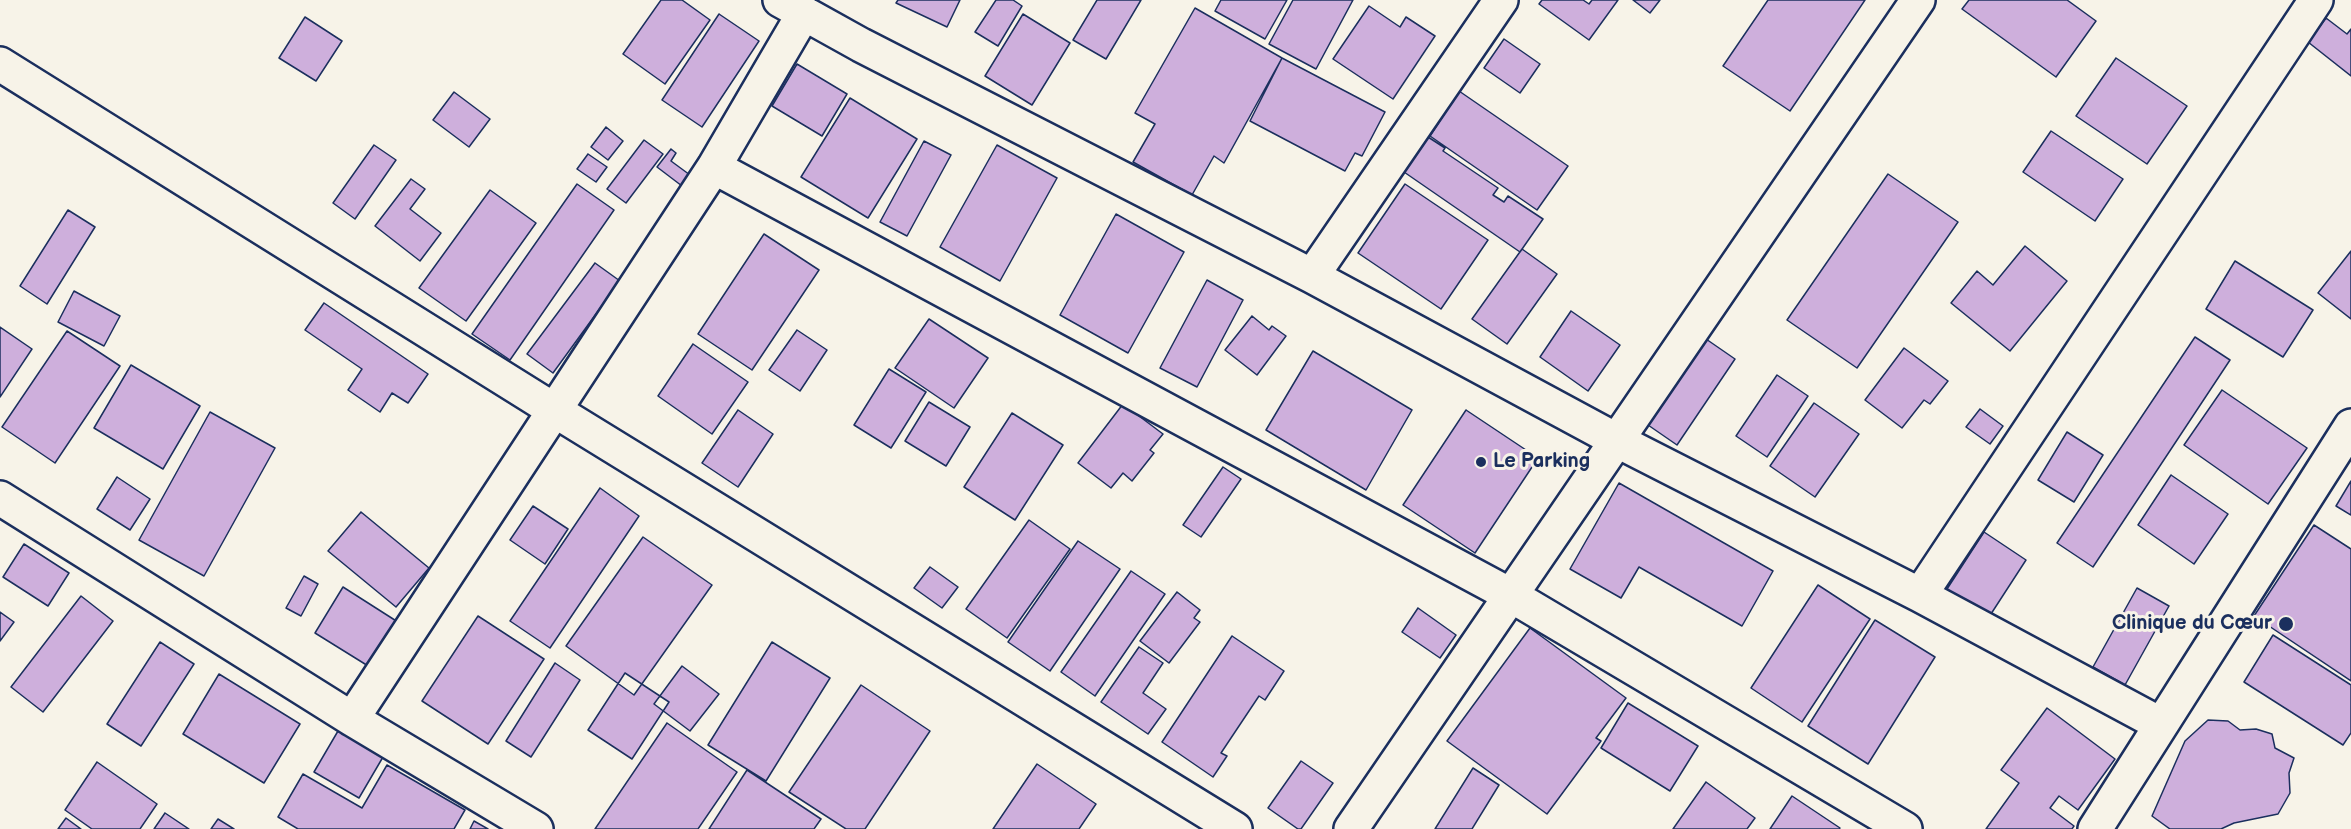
<!DOCTYPE html>
<meta charset="utf-8">
<style>
body{margin:0}
canvas{display:block;background:#f7f3e8}
</style>
<canvas width="2351" height="829"></canvas>
<script>
const g = document.querySelector('canvas').getContext('2d');
g.lineJoin = 'round';
function paint(path, color) {
  g.fillStyle = color;
  g.fill(path, 'evenodd');
}
function shape(rows) {
  const path = new Path2D();
  for (const r of rows) {
    path.moveTo(r[0], r[1]);
    for (let i = 2; i < r.length; i += 2) path.lineTo(r[i], r[i + 1]);
  }
  return path;
}
function trace(path, color, width, dash) {
  g.strokeStyle = color;
  g.lineWidth = width;
  g.lineCap = dash ? 'butt' : 'round';
  g.setLineDash(dash || []);
  g.stroke(path);
}
function label(font, color, halo, rows, align = 'center') {
  g.font = font + ' "Balsamiq Sans",sans-serif';
  g.lineWidth = 6;
  g.setLineDash([]);
  g.textBaseline = 'middle';
  g.strokeStyle = halo;
  g.fillStyle = color;
  for (const [text, x, y, turn = 0] of rows) {
    g.save();
    g.translate(x, y);
    g.rotate((+turn || 0) * Math.PI / 180);
    g.textAlign = isNaN(turn) ? turn : align;
    if (halo) g.strokeText(text, 0, 0);
    g.fillText(text, 0, 0);
    g.restore();
  }
}
const building = shape([
 [661,0,682,0,710,20,665,84,623,54,661,0],
 [898,0,960,0,947,27,896,3,898,0],
 [996,0,1013,0,1022,6,998,46,975,32,996,0],
 [1097,0,1141,0,1106,59,1073,40,1097,0],
 [1221,0,1287,0,1265,39,1215,11,1221,0],
 [1293,0,1353,0,1316,69,1269,44,1293,0],
 [1542,0,1583,0,1589,4,1592,0,1618,0,1589,40,1539,4,1542,0],
 [1633,0,1660,0,1650,13,1633,0],
 [1768,0,1865,0,1790,111,1723,66,1768,0],
 [1969,0,2067,0,2096,21,2056,77,1962,9,1969,0],
 [1369,6,1400,27,1406,17,1435,36,1393,99,1333,59,1369,6],
 [1195,8,1282,58,1224,163,1214,156,1192,195,1133,162,1155,124,1135,113,1195,8],
 [719,14,759,41,702,127,662,100,719,14],
 [1023,14,1070,43,1032,105,985,76,1023,14],
 [305,17,342,41,316,81,279,58,305,17],
 [2326,18,2347,34,2351,29,2351,76,2308,42,2326,18],
 [1504,39,1540,64,1520,93,1484,68,1504,39],
 [1282,58,1385,112,1362,156,1355,153,1345,171,1250,121,1282,58],
 [2116,58,2187,106,2147,164,2076,116,2116,58],
 [797,64,847,94,822,136,772,106,797,64],
 [1459,91,1568,166,1537,210,1430,136,1459,91],
 [454,92,490,119,469,147,433,120,454,92],
 [850,98,917,139,868,218,801,177,850,98],
 [606,127,623,141,608,160,591,147,606,127],
 [2051,131,2123,179,2095,221,2023,172,2051,131],
 [1428,137,1445,148,1443,151,1498,188,1493,195,1504,202,1508,196,1543,219,1520,252,1404,172,1428,137],
 [644,140,663,154,626,203,607,189,644,140],
 [924,141,951,155,907,236,880,222,924,141],
 [374,145,396,160,355,219,333,203,374,145],
 [997,145,1057,178,1000,281,940,247,997,145],
 [671,149,676,153,671,161,690,175,682,186,657,167,671,149],
 [588,154,607,167,596,182,577,169,588,154],
 [1888,174,1958,222,1857,368,1787,320,1888,174],
 [411,179,425,189,410,209,441,233,420,261,375,226,411,179],
 [577,184,614,210,510,360,472,334,577,184],
 [1405,184,1488,240,1441,309,1358,253,1405,184],
 [490,190,536,223,466,321,419,288,490,190],
 [68,210,95,227,47,304,20,286,68,210],
 [1116,214,1184,252,1128,353,1060,315,1116,214],
 [764,234,819,270,752,370,698,334,764,234],
 [2025,246,2067,281,2010,351,1951,303,1977,271,1993,285,2025,246],
 [1522,249,1557,274,1507,344,1472,319,1522,249],
 [2351,251,2351,319,2318,293,2351,251],
 [2235,261,2313,310,2283,357,2206,309,2235,261],
 [595,263,620,281,553,373,527,354,595,263],
 [1207,280,1243,300,1197,387,1160,368,1207,280],
 [74,291,120,316,104,346,58,322,74,291],
 [324,303,428,374,408,403,392,393,380,412,348,390,362,369,305,330,324,303],
 [1571,311,1620,345,1588,391,1540,357,1571,311],
 [1252,316,1269,330,1272,326,1286,336,1257,375,1225,350,1252,316],
 [929,319,988,358,954,408,895,368,929,319],
 [0,327,32,349,0,397,0,327],
 [797,330,827,350,800,391,769,370,797,330],
 [67,331,120,366,55,463,2,427,67,331],
 [2195,337,2230,360,2093,567,2057,543,2195,337],
 [1706,339,1735,359,1677,445,1648,425,1706,339],
 [693,344,748,382,712,434,658,396,693,344],
 [1904,348,1948,381,1930,404,1924,400,1902,428,1865,400,1904,348],
 [1313,351,1412,410,1366,490,1266,430,1313,351],
 [131,365,200,406,163,469,94,428,131,365],
 [889,369,926,392,891,448,854,425,889,369],
 [1777,375,1808,396,1767,457,1736,436,1777,375],
 [2222,390,2307,448,2268,504,2184,445,2222,390],
 [929,402,970,427,946,466,905,441,929,402],
 [1814,403,1859,434,1815,497,1770,466,1814,403],
 [1123,404,1163,434,1150,450,1154,453,1132,481,1123,473,1111,488,1078,463,1123,404],
 [1980,409,2003,426,1990,444,1966,427,1980,409],
 [738,410,773,434,738,487,702,463,738,410],
 [1466,410,1538,458,1475,553,1403,505,1466,410],
 [210,412,275,448,204,576,139,540,210,412],
 [1012,413,1063,445,1015,520,964,487,1012,413],
 [2067,432,2103,455,2074,502,2038,480,2067,432],
 [1223,467,1241,479,1201,537,1183,525,1223,467],
 [2171,475,2228,514,2194,564,2138,525,2171,475],
 [117,477,150,499,130,530,97,509,117,477],
 [2351,481,2351,515,2336,506,2351,481],
 [1619,483,1773,571,1742,626,1639,567,1621,598,1570,569,1619,483],
 [600,488,639,516,550,648,510,621,600,488],
 [533,506,568,529,545,564,510,540,533,506],
 [361,512,429,568,396,607,328,551,361,512],
 [1029,520,1070,549,1007,638,966,609,1029,520],
 [2314,525,2351,549,2351,681,2254,616,2314,525],
 [1984,532,2026,560,1989,617,1947,589,1984,532],
 [643,537,712,585,634,695,566,646,643,537],
 [1078,541,1120,569,1050,671,1008,642,1078,541],
 [24,544,69,573,48,606,3,577,24,544],
 [930,567,958,587,942,608,914,588,930,567],
 [1131,571,1165,594,1095,696,1061,672,1131,571],
 [304,576,318,584,301,616,286,608,304,576],
 [1818,585,1870,619,1802,722,1751,688,1818,585],
 [343,587,401,624,373,669,315,633,343,587],
 [2137,588,2169,606,2125,685,2093,667,2137,588],
 [1177,592,1200,610,1194,618,1200,622,1169,663,1140,641,1177,592],
 [81,596,113,621,43,712,11,687,81,596],
 [1418,608,1456,635,1440,658,1402,632,1418,608],
 [0,612,14,622,0,641,0,612],
 [478,616,544,659,488,744,422,701,478,616],
 [1875,620,1935,657,1868,764,1808,726,1875,620],
 [1530,628,1626,698,1596,738,1601,741,1547,814,1447,741,1530,628],
 [2273,635,2351,685,2351,733,2343,745,2244,682,2273,635],
 [1232,636,1284,671,1265,700,1259,696,1221,753,1227,756,1213,777,1162,742,1232,636],
 [160,642,194,664,141,746,107,724,160,642],
 [772,642,830,678,766,781,708,745,772,642],
 [1139,647,1163,663,1143,693,1166,709,1148,734,1101,702,1139,647],
 [555,663,580,680,531,757,506,741,555,663],
 [682,666,719,694,690,731,654,704,682,666],
 [625,673,669,702,632,759,588,730,625,673],
 [219,674,300,724,264,783,183,734,219,674],
 [861,685,930,731,865,829,846,829,789,792,861,685],
 [1628,703,1698,746,1670,791,1601,748,1628,703],
 [2047,708,2115,759,2078,810,2059,796,2050,808,2074,826,2072,829,1986,829,2019,783,2001,770,2047,708],
 [2208,720,2228,721,2240,730,2256,729,2272,734,2275,748,2294,758,2289,773,2290,793,2278,814,2234,823,2221,829,2170,829,2152,816,2185,741,2208,720],
 [667,723,737,772,698,829,595,829,667,723],
 [338,731,383,757,359,798,314,772,338,731],
 [1301,761,1333,783,1301,829,1298,829,1268,808,1301,761],
 [97,762,157,804,140,829,92,829,65,810,97,762],
 [1037,764,1096,804,1079,829,993,829,1037,764],
 [387,765,465,810,454,829,298,829,278,817,303,774,362,808,387,765],
 [1473,768,1499,785,1472,829,1435,829,1473,768],
 [747,770,821,819,814,829,709,829,747,770],
 [1706,782,1755,818,1747,829,1673,829,1706,782],
 [1792,796,1840,828,1839,829,1770,829,1792,796],
 [165,813,189,829,154,829,165,813],
 [66,818,81,829,58,829,66,818],
 [218,819,234,829,211,829,218,819],
 [474,821,488,829,470,829,474,821]
]);
const minor = shape([
 [780,0,861,45,1312,276,1616,440,1920,595,2160,724],
 [0,64,554,410,1235,829],
 [714,167,1512,596,1905,829],
 [1312,276,1501,0],
 [0,498,352,719,536,829],
 [1920,595,2316,0],
 [352,719,714,167,804,13],
 [1351,829,1918,0],
 [2095,829,2351,426]
]);
const markers = [
 [1481,462,6,"#1b2f5e"],
 [2286,624,8,"#1b2f5e"]
];
const poiNames = [
 ["Le Parking",1493,462],
 ["Clinique du Cœur",2272,624,"right"]
];
paint(building, '#ceafdc');
trace(building, '#1b2f5e', 1.5);
trace(minor, '#1b2f5e', 38);
trace(minor, '#f7f3e8', 33);
for (const [x, y, r, color] of markers) {
  const dot = new Path2D();
  dot.arc(x, y, r, 0, 2 * Math.PI);
  g.fillStyle = color;
  g.fill(dot);
  trace(dot, '#f7f3e8', 2);
}
label('bold 20px', '#1b2f5e', '#f7f3e8', poiNames, 'left');
</script>
